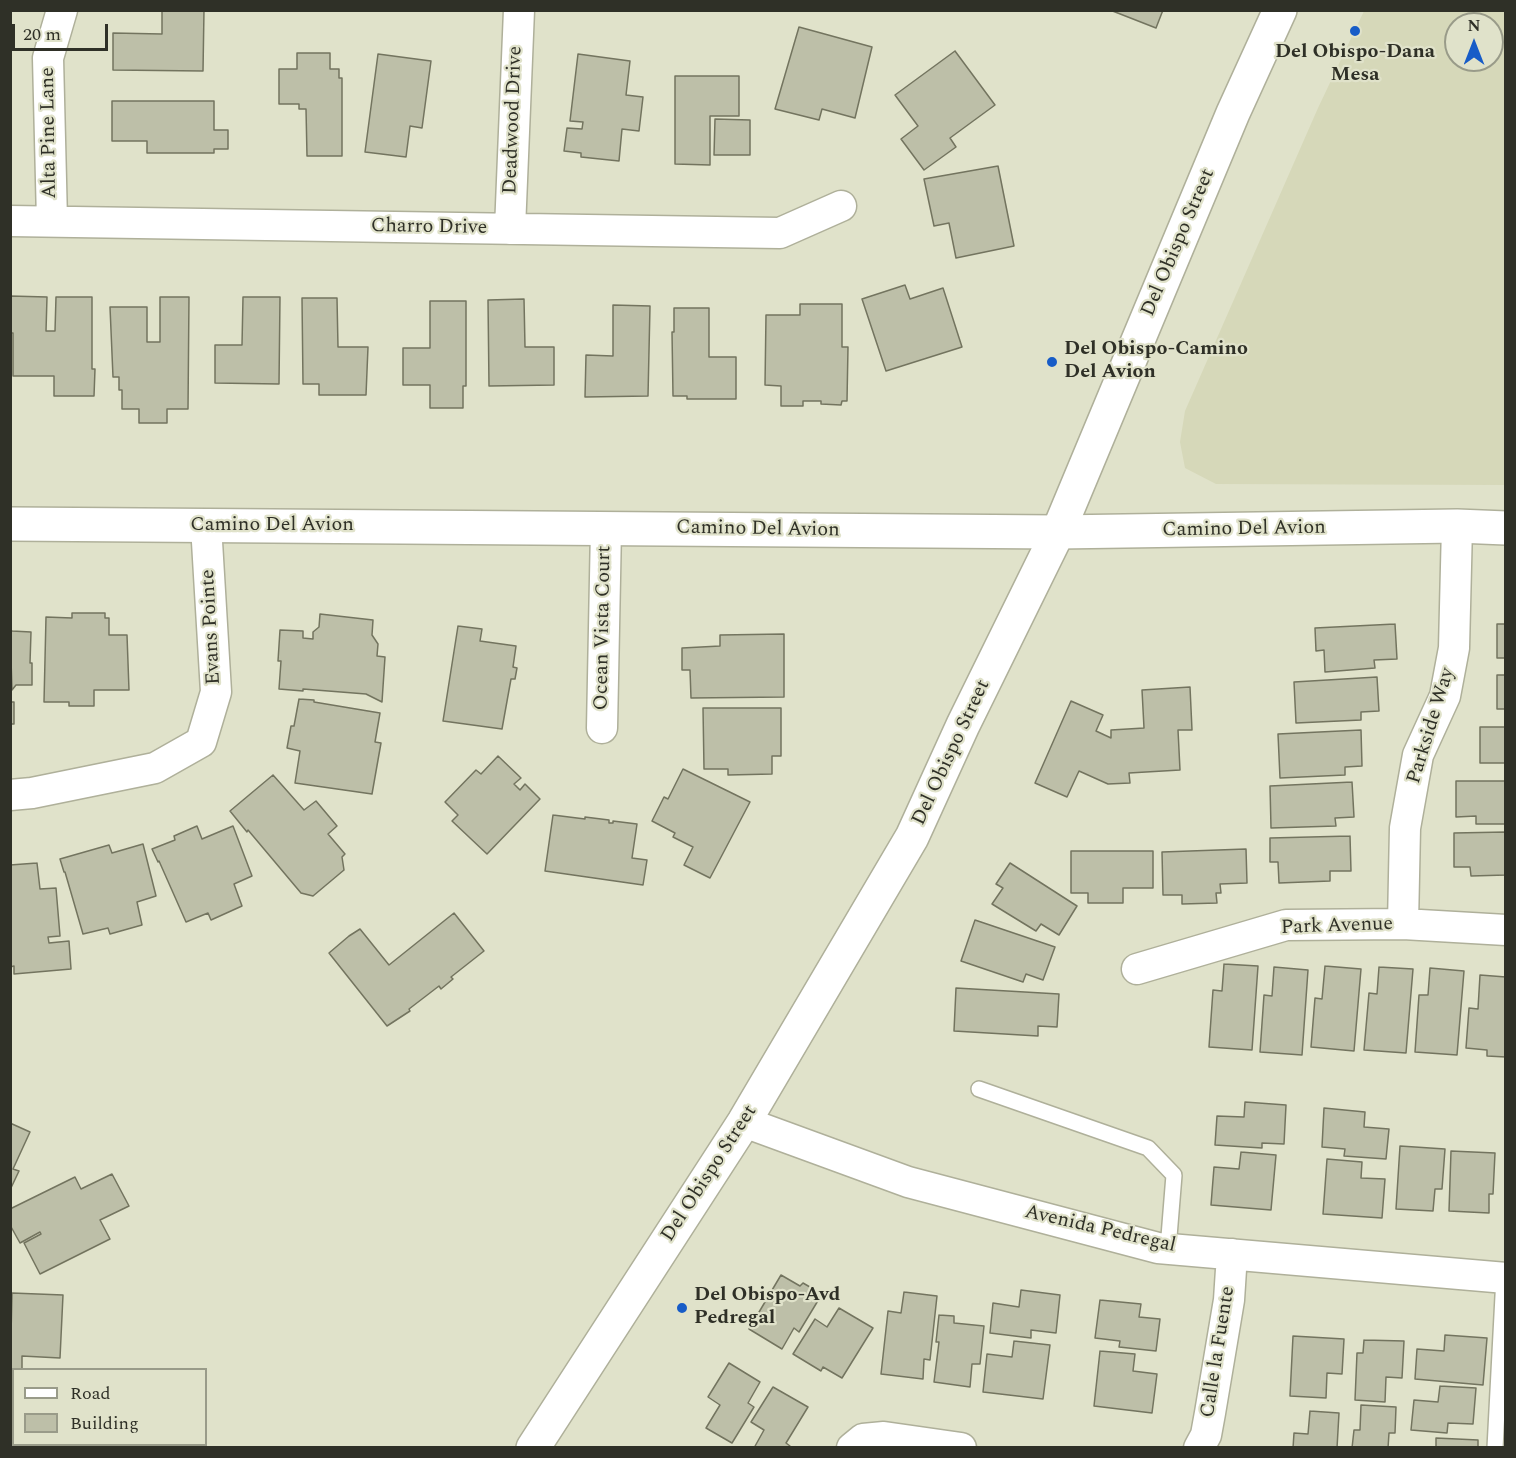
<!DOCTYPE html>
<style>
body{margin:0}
#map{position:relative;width:1516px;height:1458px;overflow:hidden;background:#e0e2ca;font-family:Spectral,serif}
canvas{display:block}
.frame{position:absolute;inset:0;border:12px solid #2f3027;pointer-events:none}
.legend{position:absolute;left:12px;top:1368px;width:195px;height:78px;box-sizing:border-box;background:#e0e2ca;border:2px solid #999b89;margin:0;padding:8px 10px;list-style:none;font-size:18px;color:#2f3027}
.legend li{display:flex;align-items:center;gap:12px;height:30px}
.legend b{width:30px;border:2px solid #999b89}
.north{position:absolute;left:1444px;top:12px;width:60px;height:60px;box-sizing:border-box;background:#e0e2ca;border:2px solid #999b89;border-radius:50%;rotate:0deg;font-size:16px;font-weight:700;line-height:24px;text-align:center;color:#2f3027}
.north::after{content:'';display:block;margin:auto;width:21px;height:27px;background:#175cc7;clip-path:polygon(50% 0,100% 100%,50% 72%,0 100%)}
.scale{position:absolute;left:12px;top:24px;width:96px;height:27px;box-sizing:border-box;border:3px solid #2f3027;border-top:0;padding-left:8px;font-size:18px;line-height:21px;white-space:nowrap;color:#2f3027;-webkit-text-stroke:4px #e0e2ca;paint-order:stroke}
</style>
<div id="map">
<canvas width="1516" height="1458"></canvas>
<div class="frame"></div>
<ul class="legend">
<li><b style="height:8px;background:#fff"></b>Road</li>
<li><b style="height:16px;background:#bdbfa8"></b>Building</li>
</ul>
<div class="north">N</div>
<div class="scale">20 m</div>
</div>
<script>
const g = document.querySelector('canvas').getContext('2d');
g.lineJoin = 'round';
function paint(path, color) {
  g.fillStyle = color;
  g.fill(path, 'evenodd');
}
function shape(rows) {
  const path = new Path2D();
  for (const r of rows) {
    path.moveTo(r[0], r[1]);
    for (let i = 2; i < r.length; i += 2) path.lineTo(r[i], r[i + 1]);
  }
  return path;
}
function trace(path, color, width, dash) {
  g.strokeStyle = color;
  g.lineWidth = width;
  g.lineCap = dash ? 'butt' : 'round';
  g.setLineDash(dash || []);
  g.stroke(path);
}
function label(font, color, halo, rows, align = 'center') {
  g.font = font + ' Spectral,serif';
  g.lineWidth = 4.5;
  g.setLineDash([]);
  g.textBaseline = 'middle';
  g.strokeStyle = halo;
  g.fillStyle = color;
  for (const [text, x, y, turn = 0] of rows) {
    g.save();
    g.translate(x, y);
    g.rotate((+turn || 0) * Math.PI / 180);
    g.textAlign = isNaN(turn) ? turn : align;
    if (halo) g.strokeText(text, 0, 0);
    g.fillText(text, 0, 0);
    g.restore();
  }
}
const built = shape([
 [1364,11,1505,11,1505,485,1216,484,1185,468,1180,442,1185,411,1318,108],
 [1456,24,1492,24,1492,60,1456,60]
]);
const building = shape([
 [162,10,204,10,203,71,113,70,113,33,162,34,162,10],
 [1110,10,1163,10,1156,28,1110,10],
 [799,27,872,47,855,118,822,109,819,120,775,109,799,27],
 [955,51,995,105,950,138,956,147,924,170,901,139,918,126,895,95,955,51],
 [297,53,330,53,330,69,339,69,339,78,342,78,342,156,307,156,306,109,299,109,299,104,279,104,279,69,297,69,297,53],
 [378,54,431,61,422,128,410,126,406,157,365,152,378,54],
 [578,54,630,61,626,95,643,97,639,131,622,129,619,161,581,157,581,153,564,151,567,128,582,129,583,122,570,121,578,54],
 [675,76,739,76,739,116,710,116,710,165,675,164,675,76],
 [112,101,214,101,214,130,228,130,228,149,214,149,214,153,147,153,147,141,112,141,112,101],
 [715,119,750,120,750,155,714,155,715,119],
 [998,166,1014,246,956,258,949,223,934,226,924,179,998,166],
 [905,285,910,299,943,288,962,347,886,371,862,299,905,285],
 [10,296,47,297,46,331,55,331,56,297,92,297,92,369,95,369,94,396,54,396,54,376,13,376,13,333,10,333,10,296],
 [160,297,189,297,188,409,167,409,167,423,139,423,139,409,122,409,122,390,119,390,119,377,113,377,110,307,147,307,147,342,160,342,160,297],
 [243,297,280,297,279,384,215,383,215,345,242,345,243,297],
 [302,298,337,298,338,347,368,347,366,395,319,395,319,384,303,384,302,298],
 [524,299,525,347,554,347,554,385,489,386,488,300,524,299],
 [430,301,466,301,466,386,463,386,463,408,430,408,430,385,403,385,403,348,430,348,430,301],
 [800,304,842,304,842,347,848,347,847,401,842,401,841,405,821,404,821,401,803,401,803,406,781,406,781,386,765,385,766,315,800,315,800,304],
 [613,305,650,306,648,396,585,397,586,355,613,356,613,305],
 [674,308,709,308,709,357,736,357,736,399,687,399,687,396,673,396,672,332,674,332,674,308],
 [72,613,105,613,105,618,109,618,109,635,127,635,129,690,94,690,94,706,69,706,69,702,44,702,46,617,72,618,72,613],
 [320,614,373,620,372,635,378,644,377,656,385,657,382,702,366,694,303,689,303,691,279,689,281,661,278,661,280,630,303,631,303,638,313,639,313,632,319,627,320,614],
 [1395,624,1397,659,1374,660,1375,668,1325,672,1324,650,1316,651,1315,628,1395,624],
 [1497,624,1506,624,1506,658,1497,658,1497,624],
 [458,626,482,629,480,641,516,646,513,667,517,668,515,679,511,679,502,729,443,721,458,626],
 [10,629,12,631,31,632,30,663,32,663,32,685,16,685,12,690,10,629],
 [784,634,784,697,691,698,690,670,682,670,682,648,720,646,720,635,784,634],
 [1497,675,1506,675,1506,709,1497,709,1497,675],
 [1377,677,1379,711,1361,712,1361,720,1296,723,1294,682,1377,677],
 [1190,687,1192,730,1178,730,1180,770,1129,773,1130,783,1108,784,1079,771,1067,797,1035,783,1071,701,1103,715,1096,731,1111,738,1111,730,1144,728,1142,690,1190,687],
 [299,699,314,700,314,702,380,713,375,742,381,743,372,794,295,783,300,751,287,748,291,726,294,726,299,699],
 [10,702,14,702,14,724,10,724,10,702],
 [703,708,781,708,781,756,772,756,772,774,728,775,728,769,704,769,703,708],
 [1480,727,1506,727,1506,763,1480,763,1480,727],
 [1361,730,1362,766,1345,767,1345,775,1280,778,1278,734,1361,730],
 [498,756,521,778,514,784,520,790,525,784,540,799,487,854,452,821,458,815,445,802,476,770,481,774,498,756],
 [683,769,750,802,710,878,684,865,693,847,673,837,675,833,652,821,664,797,668,799,683,769],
 [273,775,304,810,316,801,337,826,328,834,345,854,342,857,344,870,313,896,301,893,248,830,247,832,230,811,273,775],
 [1456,781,1506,781,1506,824,1476,824,1476,816,1456,817,1456,781],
 [1352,782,1354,817,1335,818,1336,826,1271,828,1270,786,1352,782],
 [553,815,585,819,585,817,609,820,609,823,613,823,613,821,637,824,632,858,647,860,643,885,545,871,553,815],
 [197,826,202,839,233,826,252,876,234,884,242,906,211,920,208,913,186,922,159,861,158,862,152,849,175,840,174,836,197,826],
 [1506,832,1506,875,1471,876,1470,867,1454,867,1454,833,1506,832],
 [1350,836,1351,871,1330,871,1330,881,1279,883,1278,862,1270,862,1270,838,1350,836],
 [143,844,156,896,137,902,142,925,110,934,108,928,83,934,65,872,64,872,60,859,109,845,112,853,143,844],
 [1246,849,1247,883,1220,884,1221,893,1216,893,1217,903,1182,904,1182,895,1163,895,1162,852,1246,849],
 [1071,851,1153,851,1153,888,1123,888,1123,903,1088,903,1088,893,1071,893,1071,851],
 [37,863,40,889,56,888,60,936,48,937,49,943,69,941,71,969,14,974,14,966,10,967,10,865,37,863],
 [1010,863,1077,906,1059,935,1041,924,1036,931,992,904,1003,888,996,884,1010,863],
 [454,913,484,951,451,977,453,979,441,989,439,986,409,1009,410,1011,387,1026,329,953,349,936,360,929,389,965,454,913],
 [975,920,1055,947,1043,980,1026,974,1023,982,961,961,975,920],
 [1224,964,1258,966,1252,1050,1209,1047,1213,990,1222,991,1224,964],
 [1325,966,1361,969,1354,1051,1311,1047,1315,998,1322,999,1325,966],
 [1274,967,1308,970,1302,1055,1260,1052,1264,995,1272,996,1274,967],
 [1379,967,1413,969,1406,1053,1364,1050,1369,993,1377,994,1379,967],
 [1430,968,1464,971,1457,1055,1415,1052,1419,995,1428,995,1430,968],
 [1480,975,1506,977,1506,1057,1487,1056,1487,1050,1466,1048,1469,1008,1478,1009,1480,975],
 [956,988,1059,994,1057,1027,1038,1026,1038,1036,954,1031,956,988],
 [1245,1102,1286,1105,1284,1144,1262,1143,1262,1148,1215,1145,1217,1116,1244,1117,1245,1102],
 [1324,1108,1365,1112,1364,1127,1389,1129,1386,1159,1344,1156,1345,1149,1322,1147,1324,1108],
 [10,1123,30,1132,13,1169,19,1171,10,1190,10,1123],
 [1400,1146,1445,1149,1442,1189,1435,1189,1433,1211,1396,1209,1400,1146],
 [1451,1151,1495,1153,1493,1194,1489,1194,1489,1213,1449,1211,1451,1151],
 [1241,1152,1276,1155,1271,1210,1211,1205,1214,1167,1239,1169,1241,1152],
 [1327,1159,1362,1162,1361,1178,1385,1179,1382,1218,1323,1214,1327,1159],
 [112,1174,129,1206,100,1220,110,1239,40,1274,24,1243,41,1234,40,1232,20,1243,10,1225,10,1209,75,1177,81,1189,112,1174],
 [781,1275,800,1286,803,1283,822,1294,799,1332,794,1328,782,1349,749,1329,781,1275],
 [1021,1290,1060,1295,1056,1333,1031,1330,1031,1338,990,1333,993,1303,1019,1307,1021,1290],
 [904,1292,937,1296,930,1360,924,1359,923,1379,881,1374,888,1311,901,1313,904,1292],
 [12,1293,63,1295,60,1358,22,1356,22,1370,14,1370,14,1377,10,1377,12,1293],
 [1100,1300,1141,1304,1139,1317,1160,1319,1156,1351,1119,1347,1120,1341,1095,1338,1100,1300],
 [839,1308,873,1328,842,1378,823,1367,821,1371,793,1354,815,1319,827,1327,839,1308],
 [939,1315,954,1316,954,1323,984,1326,980,1364,972,1364,970,1387,934,1382,939,1342,936,1342,939,1315],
 [1445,1335,1487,1338,1483,1385,1415,1379,1417,1349,1444,1351,1445,1335],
 [1293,1336,1344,1339,1342,1374,1327,1373,1326,1398,1290,1396,1293,1336],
 [1364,1340,1404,1341,1402,1378,1386,1377,1385,1402,1355,1400,1357,1353,1363,1353,1364,1340],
 [1014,1341,1050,1345,1043,1399,983,1392,987,1354,1012,1357,1014,1341],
 [1100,1351,1135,1354,1133,1371,1157,1374,1152,1413,1094,1406,1100,1351],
 [729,1363,760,1382,748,1403,754,1407,732,1443,706,1428,720,1405,708,1397,729,1363],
 [1440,1386,1476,1388,1473,1424,1448,1423,1447,1433,1411,1430,1414,1400,1438,1402,1440,1386],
 [773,1387,808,1407,786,1443,790,1446,789,1448,754,1448,764,1430,751,1422,773,1387],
 [1361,1405,1396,1407,1395,1433,1389,1433,1388,1448,1352,1448,1354,1430,1360,1430,1361,1405],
 [1310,1411,1339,1413,1337,1448,1293,1448,1294,1433,1308,1434,1310,1411],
 [1436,1438,1478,1440,1478,1448,1436,1448,1436,1438]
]);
const lane = shape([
 [979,1089,1148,1148,1174,1175,1168,1249],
 [1495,1448,1504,1277]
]);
const street = shape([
 [10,221,780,233,841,206],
 [52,221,48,58,62,10],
 [510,229,519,10],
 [602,728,606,528],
 [10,795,32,793,155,768,201,742,216,692,206,525],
 [1403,924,1405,828,1418,755,1445,696,1454,648,1457,526],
 [1137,969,1286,925,1403,924,1506,930],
 [744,1122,908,1182,1158,1248,1506,1278],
 [852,1448,863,1439,884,1437,961,1448],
 [1199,1448,1206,1435,1210,1413,1229,1300,1232,1254]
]);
const secondary = shape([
 [10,524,1058,532,1457,526,1506,528]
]);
const primary = shape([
 [533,1448,744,1122,912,837,963,725,1058,532,1233,113,1280,10]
]);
const markers = [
 [1355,31,6,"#175cc7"],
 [1052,362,6,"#175cc7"],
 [682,1308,6,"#175cc7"]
];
const poiNames = [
 ["Del Obispo-Dana",1355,53,"center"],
 ["Mesa",1355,76,"center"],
 ["Del Obispo-Camino",1064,350],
 ["Del Avion",1064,373],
 ["Del Obispo-Avd",694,1296],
 ["Pedregal",694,1319]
];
const streetNames = [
 ["Deadwood Drive",514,120,-88],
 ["Alta Pine Lane",50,133,-91],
 ["Charro Drive",429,228,1],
 ["Del Obispo Street",1179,243,-67],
 ["Camino Del Avion",272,526],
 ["Camino Del Avion",758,530,1],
 ["Camino Del Avion",1244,530,-1],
 ["Evans Pointe",212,627,-93],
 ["Ocean Vista Court",604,628,-89],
 ["Parkside Way",1432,726,-73],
 ["Del Obispo Street",952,753,-65],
 ["Park Avenue",1337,927,-2],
 ["Del Obispo Street",710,1174,-57],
 ["Avenida Pedregal",1100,1230,13],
 ["Calle la Fuente",1219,1352,-81]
];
paint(built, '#d6d8b9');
paint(building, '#bdbfa8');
trace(building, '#73745f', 1.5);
trace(lane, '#afb09a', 18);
trace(street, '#afb09a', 33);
trace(secondary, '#afb09a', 36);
trace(primary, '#afb09a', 36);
trace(lane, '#fff', 15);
trace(street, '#fff', 30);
trace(secondary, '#fff', 33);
trace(primary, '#fff', 33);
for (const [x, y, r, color] of markers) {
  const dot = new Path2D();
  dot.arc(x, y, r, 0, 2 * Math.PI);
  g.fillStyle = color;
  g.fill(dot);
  trace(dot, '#e0e2ca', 2);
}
label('bold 20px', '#2f3027', '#e0e2ca', poiNames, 'left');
label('20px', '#2f3027', '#e0e2ca', streetNames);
</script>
